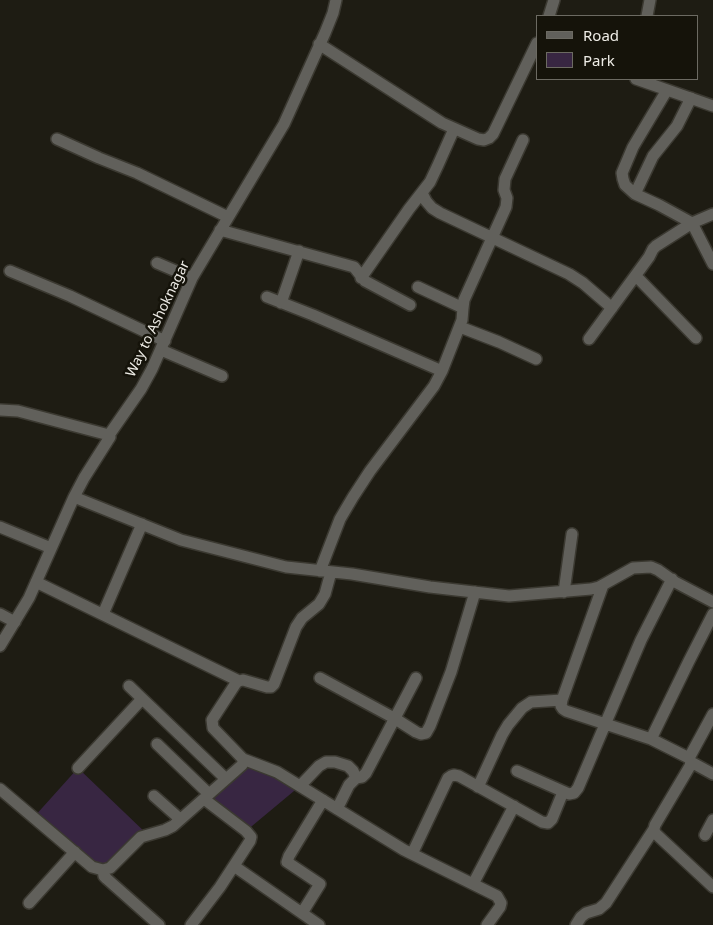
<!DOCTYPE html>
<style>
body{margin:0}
#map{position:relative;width:713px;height:925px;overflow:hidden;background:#1e1c13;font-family:"Noto Sans",sans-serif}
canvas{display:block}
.legend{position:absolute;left:536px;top:15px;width:162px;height:65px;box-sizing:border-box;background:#15130a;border:1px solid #6c6a62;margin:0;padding:6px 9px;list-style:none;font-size:15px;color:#eeece6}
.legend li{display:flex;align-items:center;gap:10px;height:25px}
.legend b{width:25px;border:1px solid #6c6a62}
</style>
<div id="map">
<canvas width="713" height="925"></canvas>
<ul class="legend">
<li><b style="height:6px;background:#61605b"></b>Road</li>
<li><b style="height:14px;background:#382642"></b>Park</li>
</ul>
</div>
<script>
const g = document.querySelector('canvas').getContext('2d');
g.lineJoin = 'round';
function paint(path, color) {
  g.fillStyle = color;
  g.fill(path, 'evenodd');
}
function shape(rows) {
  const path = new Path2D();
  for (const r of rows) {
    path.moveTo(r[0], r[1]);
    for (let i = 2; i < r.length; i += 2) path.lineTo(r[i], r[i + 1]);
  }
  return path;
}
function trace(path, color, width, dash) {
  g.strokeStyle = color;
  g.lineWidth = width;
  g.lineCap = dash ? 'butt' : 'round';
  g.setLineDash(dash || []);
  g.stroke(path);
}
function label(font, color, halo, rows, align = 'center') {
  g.font = font + ' "Noto Sans",sans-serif';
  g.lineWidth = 5;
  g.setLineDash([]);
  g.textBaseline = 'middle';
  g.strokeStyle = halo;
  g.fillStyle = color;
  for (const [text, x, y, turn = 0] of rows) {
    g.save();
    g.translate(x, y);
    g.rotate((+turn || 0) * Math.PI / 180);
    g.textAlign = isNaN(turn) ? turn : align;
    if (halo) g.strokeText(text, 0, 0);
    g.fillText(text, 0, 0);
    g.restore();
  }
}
const green = shape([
 [243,759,300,786,246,831,204,799],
 [78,768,148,835,103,870,34,817]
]);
const minor = shape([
 [549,16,554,0],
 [647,16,650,0],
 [319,44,442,123,478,139,484,140,489,138,493,134,537,43],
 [636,79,713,106],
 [667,90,633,147,622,173,623,179,625,185,635,194,659,205,692,223,713,264],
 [57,139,99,158,137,173,228,217],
 [422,193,426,201,432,208,440,213,569,274,583,283,612,308],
 [635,194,653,156,677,126,691,98],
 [220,230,354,267,365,281,410,305],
 [157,263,192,278],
 [10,271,70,296,165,341],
 [636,276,696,338],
 [361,278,409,209,430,182,438,165,454,129],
 [418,287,463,308],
 [267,297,313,315,442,371],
 [281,303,299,251],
 [460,327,499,342,536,359],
 [589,339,649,257,653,249,656,246,692,223,713,214],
 [161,350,222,376],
 [0,410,18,411,109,435],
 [74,497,181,540,286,567,352,574,430,587,509,596,591,589,599,587,633,568,651,567,658,570,675,582,713,602],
 [0,527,51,548],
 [320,571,340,519,353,497,370,471,434,386,442,371,462,320,463,308,464,300,506,207,507,198,504,190,505,179,523,140],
 [36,582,239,681],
 [603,585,562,700,561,706,563,709,566,711,651,739,689,758,691,762,690,766,655,825,654,829,655,833,713,887],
 [564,592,572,534],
 [0,614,15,622],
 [103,614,142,524],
 [0,646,29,598,74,497,84,478,110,437,109,435,141,389,152,369,192,278,284,124,325,33,333,13,336,0],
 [320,678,394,718,416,732,421,734,426,733,430,726,451,672,475,592],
 [129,686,226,779],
 [651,739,689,661,713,614],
 [157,744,209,794],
 [689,758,713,714],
 [243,759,277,772,404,850,497,896,501,903,500,907,487,925],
 [691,762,713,774],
 [78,768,142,699],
 [517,771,569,794,574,793,578,788,641,640,672,579],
 [300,786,319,766,326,762,335,762,348,766,353,771,356,778],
 [478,787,502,735,508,725,522,708,531,702,562,700],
 [0,789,92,867,103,870,110,868,141,837,165,830,173,826,242,765,243,762,243,759,213,728,212,720,236,683,239,681,243,680,267,687,271,687,274,684,296,627,302,618,319,604,325,594,331,572],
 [154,796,180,819],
 [337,809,349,785,356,778,362,777,366,773,416,678],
 [705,835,713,820],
 [412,854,448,778,451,776,454,775,459,776,542,822,548,823,552,819,563,792],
 [234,866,319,925],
 [103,870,104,876,107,879,159,925],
 [473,884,514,806],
 [29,903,75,852],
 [302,913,320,884,287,862,289,856,323,800],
 [191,925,220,887,250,841,251,837,246,831,204,799],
 [576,925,581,917,586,913,599,909,606,903,654,829]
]);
const streetNames = [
 ["Way to Ashoknagar",158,319,-64]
];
paint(green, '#382642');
trace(minor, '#3b3931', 14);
trace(minor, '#61605b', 11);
label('14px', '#eeece6', '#15130a', streetNames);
</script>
